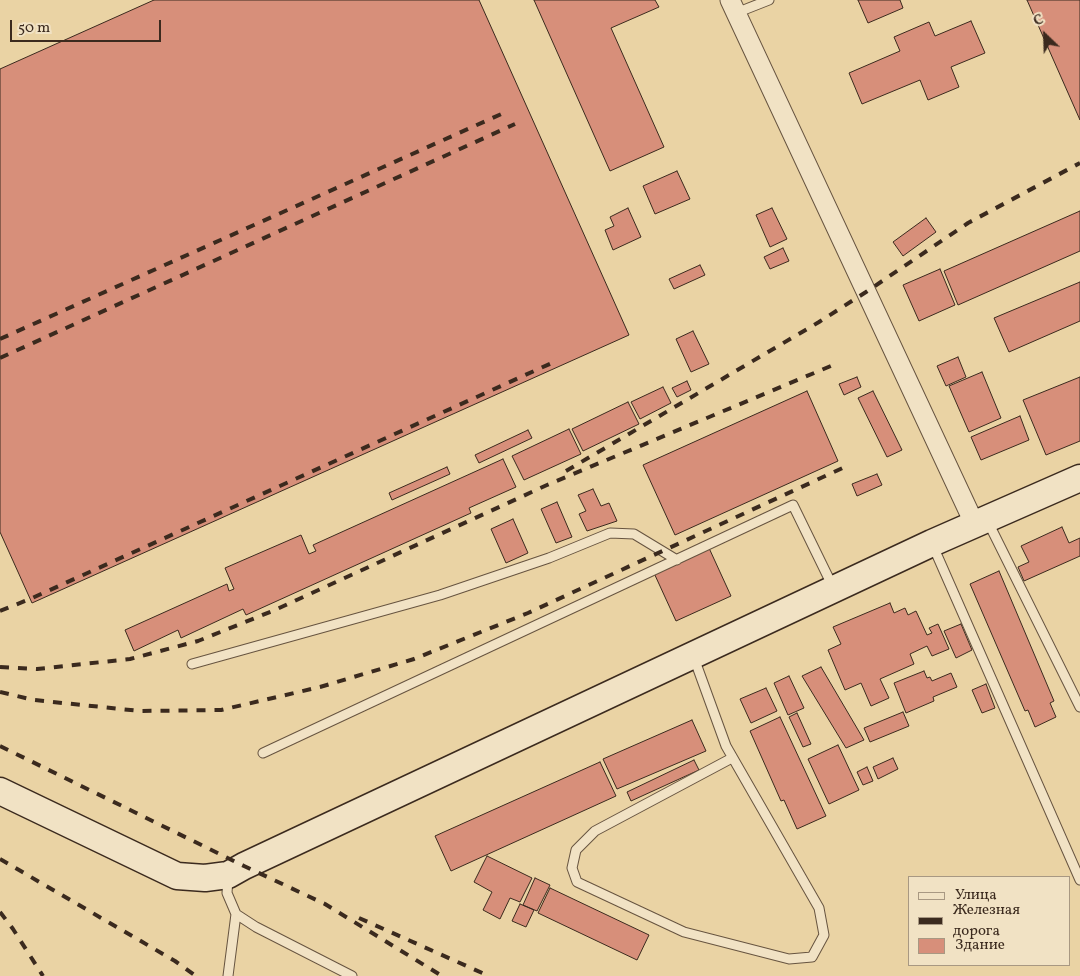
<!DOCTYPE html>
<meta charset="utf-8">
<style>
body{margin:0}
#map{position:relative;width:1080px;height:976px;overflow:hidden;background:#ead3a4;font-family:Vollkorn,serif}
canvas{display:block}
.legend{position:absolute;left:908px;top:876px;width:162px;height:90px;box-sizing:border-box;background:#f1e2c4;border:1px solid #a89882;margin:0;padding:6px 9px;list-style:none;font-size:15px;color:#3b2a1e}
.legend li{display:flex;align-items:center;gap:10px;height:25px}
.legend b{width:25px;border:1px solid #a89882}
.north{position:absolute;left:1020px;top:10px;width:50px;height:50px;-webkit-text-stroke:4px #f1e2c4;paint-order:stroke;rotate:336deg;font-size:14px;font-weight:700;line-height:20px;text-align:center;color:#3b2a1e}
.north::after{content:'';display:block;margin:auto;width:18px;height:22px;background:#3b2a1e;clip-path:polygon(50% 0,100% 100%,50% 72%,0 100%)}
.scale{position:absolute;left:10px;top:20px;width:151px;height:22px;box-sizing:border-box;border:2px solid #3b2a1e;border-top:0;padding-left:6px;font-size:15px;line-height:18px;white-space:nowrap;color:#3b2a1e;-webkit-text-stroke:4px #f1e2c4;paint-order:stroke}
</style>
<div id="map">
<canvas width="1080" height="976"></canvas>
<ul class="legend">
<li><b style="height:6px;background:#f1e2c4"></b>Улица</li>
<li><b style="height:6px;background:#3b2a1e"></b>Железная дорога</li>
<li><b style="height:14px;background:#d78f7a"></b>Здание</li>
</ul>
<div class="north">С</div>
<div class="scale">50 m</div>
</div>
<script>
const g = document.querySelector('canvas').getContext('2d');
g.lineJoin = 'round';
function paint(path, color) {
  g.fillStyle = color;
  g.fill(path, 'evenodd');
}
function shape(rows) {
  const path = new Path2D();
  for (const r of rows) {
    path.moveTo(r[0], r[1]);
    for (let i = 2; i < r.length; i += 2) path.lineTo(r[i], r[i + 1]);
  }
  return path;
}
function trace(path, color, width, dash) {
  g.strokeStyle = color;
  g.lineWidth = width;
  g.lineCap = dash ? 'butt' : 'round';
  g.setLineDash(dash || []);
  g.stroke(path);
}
const building = shape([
 [154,0,479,0,629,335,32,603,0,532,0,69,154,0],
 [534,0,655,0,659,7,611,28,664,147,610,171,534,0],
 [858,0,900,0,903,8,868,23,858,0],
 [1027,0,1080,0,1080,120,1027,0],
 [971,21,985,53,951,67,959,87,928,100,920,80,862,104,849,73,900,51,894,37,929,22,935,36,971,21],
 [677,171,690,199,655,214,643,186,677,171],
 [628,208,641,237,613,250,605,230,614,226,610,217,628,208],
 [772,208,787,239,770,247,756,215,772,208],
 [1080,211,1080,251,958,305,944,271,1080,211],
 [926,218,936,232,903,256,893,242,926,218],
 [783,248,789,261,770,269,764,257,783,248],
 [700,265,705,275,674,289,669,279,700,265],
 [940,269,955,305,919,321,903,285,940,269],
 [1080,282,1080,321,1009,352,994,318,1080,282],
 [693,331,709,364,691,372,676,339,693,331],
 [958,357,966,377,946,386,937,366,958,357],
 [982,372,1001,418,969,432,949,386,982,372],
 [857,377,861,387,844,395,839,384,857,377],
 [1080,377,1080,441,1046,455,1023,400,1080,377],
 [687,381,691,390,677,397,672,388,687,381],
 [663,387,671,403,640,419,631,402,663,387],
 [807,391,838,461,675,535,643,465,807,391],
 [873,391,902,450,887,457,858,398,873,391],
 [628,402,639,424,583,451,572,429,628,402],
 [1020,416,1029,440,981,460,971,437,1020,416],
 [569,429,581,454,524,480,512,456,569,429],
 [528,430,532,438,479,463,475,455,528,430],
 [503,459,516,487,469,508,471,513,246,615,243,609,181,638,178,630,134,651,125,630,227,584,229,591,234,589,225,568,301,535,309,554,316,551,313,545,503,459],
 [447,467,450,474,392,500,389,493,447,467],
 [877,474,882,485,857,496,852,484,877,474],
 [593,489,601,506,609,503,617,521,587,531,579,514,586,511,578,495,593,489],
 [557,502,572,537,556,543,541,509,557,502],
 [513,519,528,553,506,563,491,529,513,519],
 [1062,527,1069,543,1080,538,1080,556,1024,581,1018,567,1029,562,1021,546,1062,527],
 [709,548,731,596,676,621,654,573,709,548],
 [999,571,1054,701,1050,703,1056,717,1035,727,1028,710,1025,711,970,584,999,571],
 [890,603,894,613,905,608,908,615,916,611,927,635,932,633,929,628,938,624,949,649,932,656,927,646,910,654,914,664,880,679,889,698,871,706,861,683,845,690,828,650,841,644,833,627,890,603],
 [961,624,972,650,956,658,944,631,961,624],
 [821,667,864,740,846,748,802,676,821,667],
 [924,671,927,678,930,677,932,681,951,673,957,687,933,697,934,701,906,713,894,683,924,671],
 [789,676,804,708,788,715,774,683,789,676],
 [986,684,995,708,982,713,972,690,986,684],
 [766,688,777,711,751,723,740,699,766,688],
 [903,712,909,726,870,742,864,728,903,712],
 [797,713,811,744,803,747,789,717,797,713],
 [780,717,826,816,797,829,784,800,781,801,750,731,780,717],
 [692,720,706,751,617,789,603,759,692,720],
 [838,745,859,790,829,804,808,759,838,745],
 [893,758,898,769,878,779,873,767,893,758],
 [694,760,699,770,631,801,627,792,694,760],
 [600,762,616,796,451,871,435,836,600,762],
 [867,767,873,781,863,785,857,772,867,767],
 [487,856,532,878,520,902,510,898,500,919,483,910,492,892,474,882,487,856],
 [535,878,550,885,537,911,523,905,535,878],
 [550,888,649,935,637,960,538,913,550,888],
 [520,904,534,910,526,927,512,921,520,904]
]);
const lane = shape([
 [736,13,769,0],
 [987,520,1080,707],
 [933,546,1080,880],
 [694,658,726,746,819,908,824,935,812,957,789,959,684,932,577,882,572,868,576,850,595,831,732,758],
 [192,664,440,595,549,558,610,533,634,534,677,560],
 [263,753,793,505,833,587],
 [228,878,227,893,236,914,256,927,352,976],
 [228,976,236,914]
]);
const street = shape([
 [730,0,975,525]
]);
const secondary = shape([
 [0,791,177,876,205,878,228,875,244,866,932,543,1080,478]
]);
const rail = shape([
 [0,339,508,111],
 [0,358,515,124],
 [566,471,819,322,866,292,968,223,1080,163],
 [0,611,30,599,554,362],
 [0,667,37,669,130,659,198,641,275,610,547,485,838,363],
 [0,692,34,700,140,711,221,710,320,687,414,659,528,613,847,466],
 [0,746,244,866,325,904,442,976],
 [0,859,175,961,196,976],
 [0,912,13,929,43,976],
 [359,918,489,976]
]);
paint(building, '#d78f7a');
trace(building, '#3b2a1e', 1);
trace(lane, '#675440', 11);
trace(street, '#675440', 21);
trace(secondary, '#3b2a1e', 29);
trace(lane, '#f1e2c4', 9);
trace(street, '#f1e2c4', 19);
trace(secondary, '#f1e2c4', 26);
trace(rail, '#3b2a1e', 4, [9, 9]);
</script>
